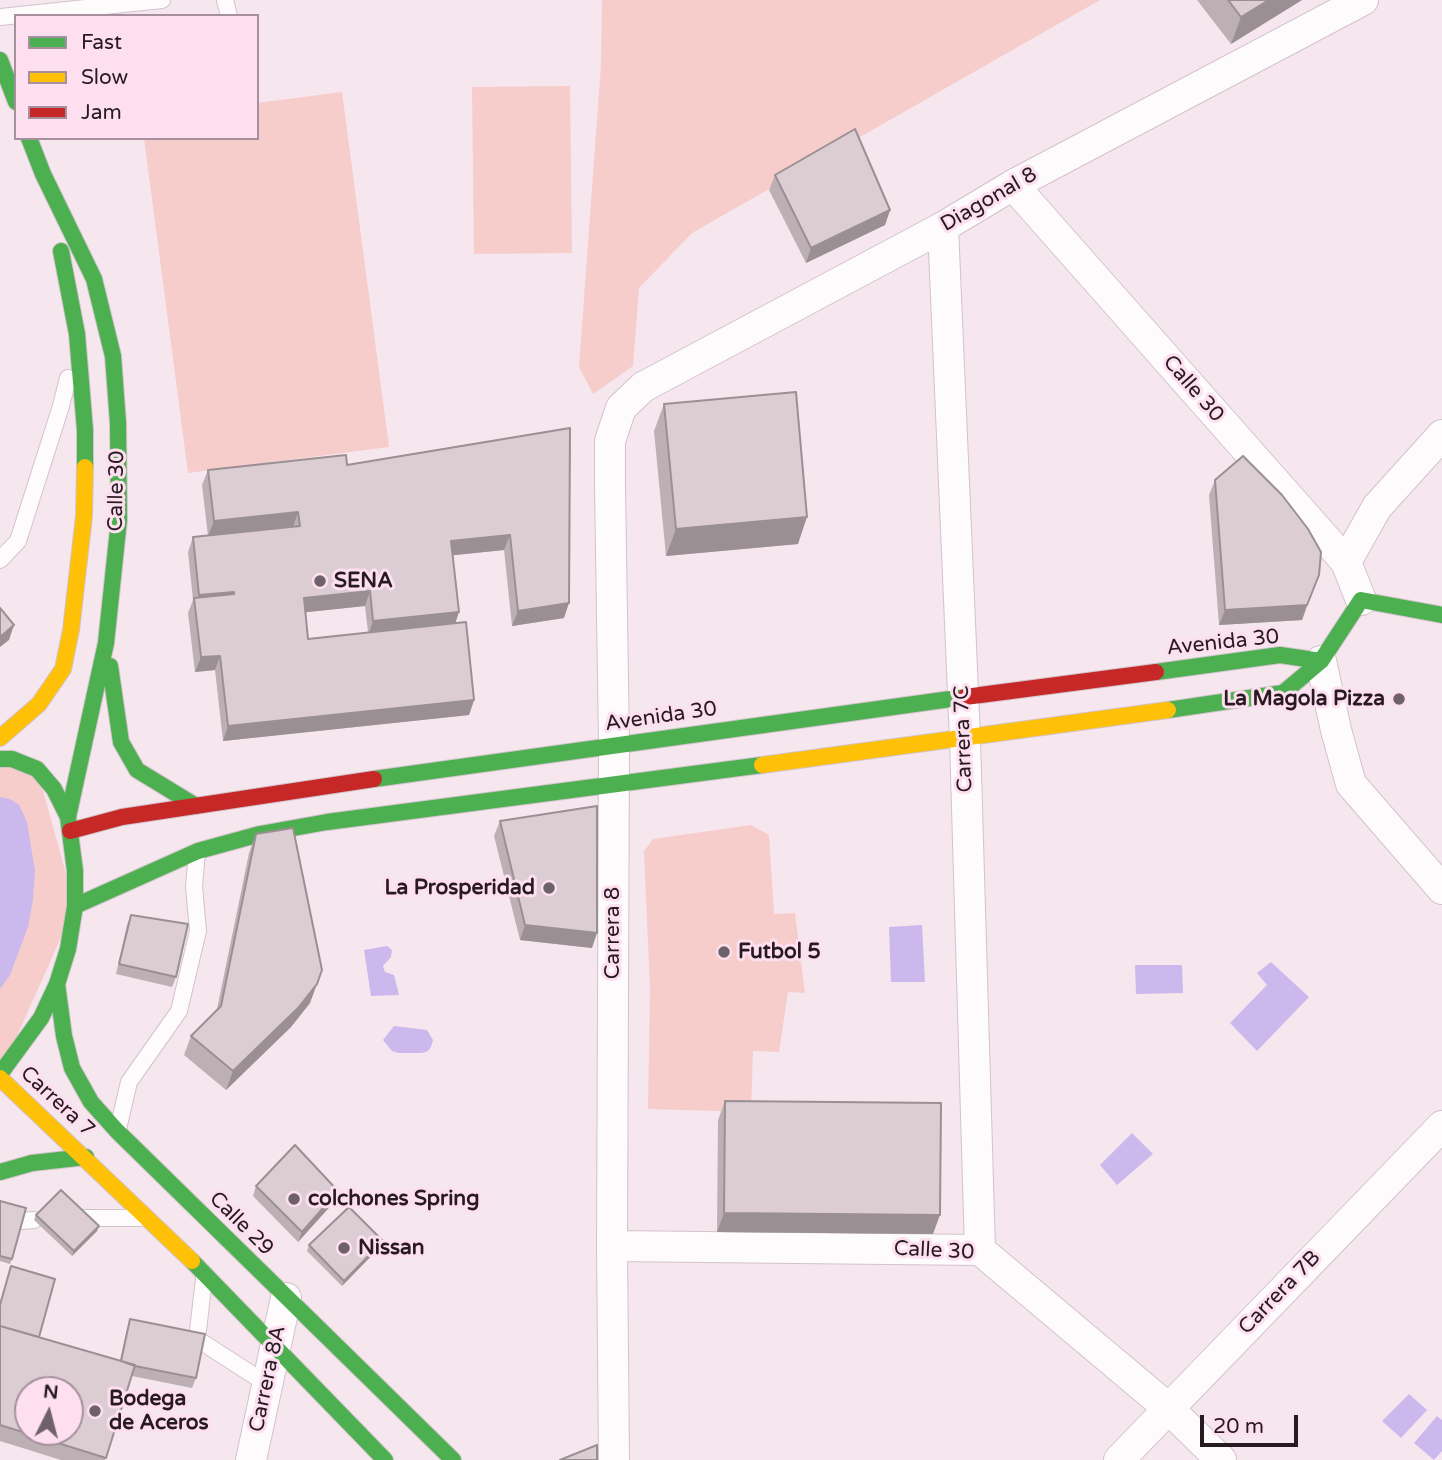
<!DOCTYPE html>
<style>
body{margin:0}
#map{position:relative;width:1442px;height:1460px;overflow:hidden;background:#f6e6ee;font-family:"Varela Round",sans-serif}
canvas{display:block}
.legend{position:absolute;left:14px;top:14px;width:245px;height:126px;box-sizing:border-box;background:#fddfef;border:2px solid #a7909d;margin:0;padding:9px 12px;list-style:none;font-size:21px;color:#271a21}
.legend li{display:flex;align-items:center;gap:14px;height:35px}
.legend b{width:35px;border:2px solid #a7909d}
.north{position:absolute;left:14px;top:1376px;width:70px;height:70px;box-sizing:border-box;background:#fddfef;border:2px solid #a7909d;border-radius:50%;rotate:6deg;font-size:19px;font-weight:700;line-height:28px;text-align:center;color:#271a21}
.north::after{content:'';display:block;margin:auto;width:24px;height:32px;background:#6f6169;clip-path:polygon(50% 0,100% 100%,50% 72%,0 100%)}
.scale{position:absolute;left:1200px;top:1415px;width:98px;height:32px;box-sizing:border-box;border:4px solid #271a21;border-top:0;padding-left:9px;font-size:21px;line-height:24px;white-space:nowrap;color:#271a21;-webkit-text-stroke:5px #fddfef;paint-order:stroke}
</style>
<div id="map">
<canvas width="1442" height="1460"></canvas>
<ul class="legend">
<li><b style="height:9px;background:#4caf50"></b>Fast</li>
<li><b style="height:9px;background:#ffc107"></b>Slow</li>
<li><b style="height:9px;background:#c62828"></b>Jam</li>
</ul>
<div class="north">N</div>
<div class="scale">20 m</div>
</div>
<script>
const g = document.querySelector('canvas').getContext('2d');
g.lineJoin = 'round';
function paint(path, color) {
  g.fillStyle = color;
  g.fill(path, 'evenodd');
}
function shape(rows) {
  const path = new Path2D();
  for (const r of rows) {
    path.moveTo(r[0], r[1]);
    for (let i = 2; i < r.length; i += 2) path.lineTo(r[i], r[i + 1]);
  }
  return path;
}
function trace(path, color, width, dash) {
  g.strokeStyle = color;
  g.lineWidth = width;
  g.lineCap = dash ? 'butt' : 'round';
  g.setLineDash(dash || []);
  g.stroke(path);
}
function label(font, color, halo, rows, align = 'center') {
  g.font = font + ' "Varela Round",sans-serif';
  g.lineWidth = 6;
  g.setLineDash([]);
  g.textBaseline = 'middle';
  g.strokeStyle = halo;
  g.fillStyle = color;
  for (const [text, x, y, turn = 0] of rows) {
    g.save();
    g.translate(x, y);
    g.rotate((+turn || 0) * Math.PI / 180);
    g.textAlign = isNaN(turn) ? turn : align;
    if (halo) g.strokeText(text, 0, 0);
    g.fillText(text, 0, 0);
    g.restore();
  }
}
const green = shape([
 [602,0,1100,0,692,233,639,288,633,366,593,394,579,367,601,65],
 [570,86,572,253,474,254,472,87],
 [342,92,389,447,188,473,144,138,257,138,257,103],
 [0,759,37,769,75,906,0,1074],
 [751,825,769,835,774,914,795,913,805,993,788,992,779,1052,753,1051,751,1112,648,1109,650,989,644,851,653,839]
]);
const water = shape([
 [0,797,10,799,19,805,27,822,35,871,33,900,28,927,10,975,0,989],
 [922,925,925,982,891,982,889,927],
 [387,946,392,950,391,957,383,966,385,972,394,975,399,995,371,996,364,950],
 [1271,962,1309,997,1257,1051,1230,1023,1267,985,1257,973],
 [1135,965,1182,965,1183,993,1136,994],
 [394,1026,427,1030,433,1040,431,1047,428,1051,422,1053,398,1053,392,1051,383,1040],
 [1132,1133,1153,1154,1117,1185,1100,1165],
 [1409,1394,1427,1410,1401,1438,1382,1421],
 [1437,1416,1442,1420,1442,1451,1434,1460,1414,1443]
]);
const lane = shape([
 [225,0,229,16],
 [0,17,162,0],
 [0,560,18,541,61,406,68,378],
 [118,1129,129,1082,179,1011,198,931,194,886,197,852],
 [83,1218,140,1218],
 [22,1221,34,1220],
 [204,1279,197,1339,267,1384]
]);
const street = shape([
 [1013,185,1346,562,1361,600],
 [943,227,965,739,980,1250],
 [1346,562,1377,507,1442,435],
 [1321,661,1336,730,1351,784,1442,889],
 [612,1246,980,1250,1168,1408,1221,1460],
 [251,1460,286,1298],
 [614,1460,612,1246,614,744,610,486,610,441,621,408,643,387,943,227,1013,185,1363,0],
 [1119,1460,1442,1126]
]);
const fast = shape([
 [0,60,16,102],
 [29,138,43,174,94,279,113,356,118,423,119,520,106,643,68,817],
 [61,251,77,334,85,430,85,467],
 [110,666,121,742,137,770,196,806],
 [1156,672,1280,655,1321,661],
 [1168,710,1283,693,1321,661,1361,600,1442,615],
 [0,759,12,759,37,769,54,789,68,817,75,871,75,906,68,949,57,984,41,1018,0,1074],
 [374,779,965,697],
 [75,906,198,851,260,834,327,822,762,765],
 [57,984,64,1036,72,1068,91,1102,117,1131,453,1460],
 [0,1172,32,1163,86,1157],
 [192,1261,385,1460]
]);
const slow = shape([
 [0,738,39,704,63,669,71,630,84,516,85,467],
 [762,765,1168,710],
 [0,1078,192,1261]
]);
const jam = shape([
 [965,697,1156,672],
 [70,831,122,817,374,779]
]);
const wall = shape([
 [1197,0,1302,0,1231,44],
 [775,175,890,210,885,225,806,263,769,190],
 [664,404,798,544,666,556,654,431],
 [570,428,564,618,512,626,504,550,453,555,455,623,474,700,469,715,223,741,215,670,195,672,188,613,193,600,188,552,193,537,208,536,202,485,208,470,347,465],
 [365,606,368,632,308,639,306,612],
 [1215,480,1319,575,1302,620,1219,625,1209,495],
 [500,821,592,948,520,940,494,836],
 [256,834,310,1003,291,1027,226,1090,184,1055,191,1036,217,1009,249,853],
 [131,915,176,977,172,987,116,974,127,925],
 [725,1101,933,1234,717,1232,718,1120],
 [256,1186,335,1201,298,1242,253,1196],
 [0,1201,12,1259,10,1264,0,1261],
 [36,1215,97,1231,72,1256,34,1220],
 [383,1241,381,1246,342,1286,307,1251,309,1245],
 [11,1266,39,1337,120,1361,127,1329,130,1319,196,1378,192,1388,132,1376,105,1460,61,1460,0,1441,0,1302]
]);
const shadedWall = shape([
 [1269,0,1302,0,1231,44,1241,17],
 [890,210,885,225,806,263,811,248],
 [298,512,293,527,208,536,214,521],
 [807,517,798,544,666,556,676,529],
 [510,535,504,550,446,556,451,541],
 [370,591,365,606,299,613,304,598],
 [234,592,228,607,195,608,199,595],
 [569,603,564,618,512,626,518,611],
 [1307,605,1302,620,1219,625,1225,610],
 [459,612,454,627,368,636,373,621],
 [14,625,9,640,0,647,0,637],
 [220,656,215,670,195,672,201,657],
 [474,700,469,715,223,741,228,726],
 [525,925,597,933,592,948,520,940],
 [317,984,310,1003,291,1027,226,1090,233,1071],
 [338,1191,335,1201,298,1242,302,1232],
 [724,1213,940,1215,933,1234,717,1232],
 [99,1226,97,1231,72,1256,74,1251],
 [383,1241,381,1246,342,1286,344,1281]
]);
const building = shape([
 [1228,0,1269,0,1241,17,1228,0],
 [855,129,890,210,811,248,775,175,855,129],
 [796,392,807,517,676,529,664,404,796,392],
 [570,428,569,603,518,611,510,535,451,541,459,612,373,621,370,591,304,598,308,639,466,622,474,700,228,726,220,656,201,657,194,598,234,594,234,592,199,595,193,537,300,526,298,512,214,521,208,470,346,455,347,465,570,428],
 [1243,456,1282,495,1308,529,1321,552,1319,575,1307,605,1225,610,1215,480,1243,456],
 [0,608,14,625,0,637,0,608],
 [597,806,597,933,525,925,500,821,597,806],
 [293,828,322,970,317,984,298,1008,233,1071,191,1036,221,1006,256,834,293,828],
 [131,915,188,924,176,977,119,964,131,915],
 [725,1101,941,1103,940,1215,724,1213,725,1101],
 [295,1145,338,1191,302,1232,256,1186,295,1145],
 [61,1190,99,1226,74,1251,36,1215,61,1190],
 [0,1201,26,1208,12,1259,0,1256,0,1201],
 [349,1207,383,1241,344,1281,309,1245,349,1207],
 [11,1266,55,1279,39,1337,0,1326,0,1305,11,1266],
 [130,1319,205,1334,196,1378,135,1366,121,1361,130,1319],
 [0,1326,135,1365,106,1458,0,1425,0,1326],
 [28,1390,70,1390,70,1432,28,1432,28,1390],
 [597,1445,597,1460,560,1460,597,1445]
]);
const markers = [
 [320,581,7,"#6f6169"],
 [1399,699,7,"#6f6169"],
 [549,888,7,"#6f6169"],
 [724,952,7,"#6f6169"],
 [294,1199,7,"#6f6169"],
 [344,1248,7,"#6f6169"],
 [95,1411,7,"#6f6169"]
];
const streetNames = [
 ["Diagonal 8",989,200,-30],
 ["Calle 30",1193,389,49],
 ["Calle 30",117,491,-89],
 ["Avenida 30",1223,643,-6],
 ["Avenida 30",661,717,-8],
 ["Carrera 7C",964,739,-92],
 ["Carrera 8",613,933,-90],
 ["Carrera 7",57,1102,43],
 ["Calle 29",241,1224,45],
 ["Calle 30",934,1251,3],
 ["Carrera 7B",1280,1293,-46],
 ["Carrera 8A",268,1379,-78]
];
const poiNames = [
 ["SENA",334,581],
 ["La Magola Pizza",1385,699,"right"],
 ["La Prosperidad",535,888,"right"],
 ["Futbol 5",738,952],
 ["colchones Spring",308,1199],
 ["Nissan",358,1248],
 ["Bodega",109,1399],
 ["de Aceros",109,1423]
];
paint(green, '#f6cdca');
paint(water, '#cbb8ed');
trace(lane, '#d2c3cb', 18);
trace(street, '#d2c3cb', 32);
trace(fast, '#d2c3cb', 18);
trace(slow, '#d2c3cb', 18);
trace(jam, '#d2c3cb', 18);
trace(lane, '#fefbfc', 16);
trace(street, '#fefbfc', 30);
trace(fast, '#4caf50', 16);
trace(slow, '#ffc107', 16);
trace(jam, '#c62828', 16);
paint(wall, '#bdb0b5');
paint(shadedWall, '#9a9094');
paint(building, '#dccdd3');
trace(building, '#9a9094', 2);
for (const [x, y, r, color] of markers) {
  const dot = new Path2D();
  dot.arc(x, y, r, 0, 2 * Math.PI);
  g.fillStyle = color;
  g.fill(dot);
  trace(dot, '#fddfef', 2.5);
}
label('21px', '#271a21', '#fddfef', streetNames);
label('bold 21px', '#271a21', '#fddfef', poiNames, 'left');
</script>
